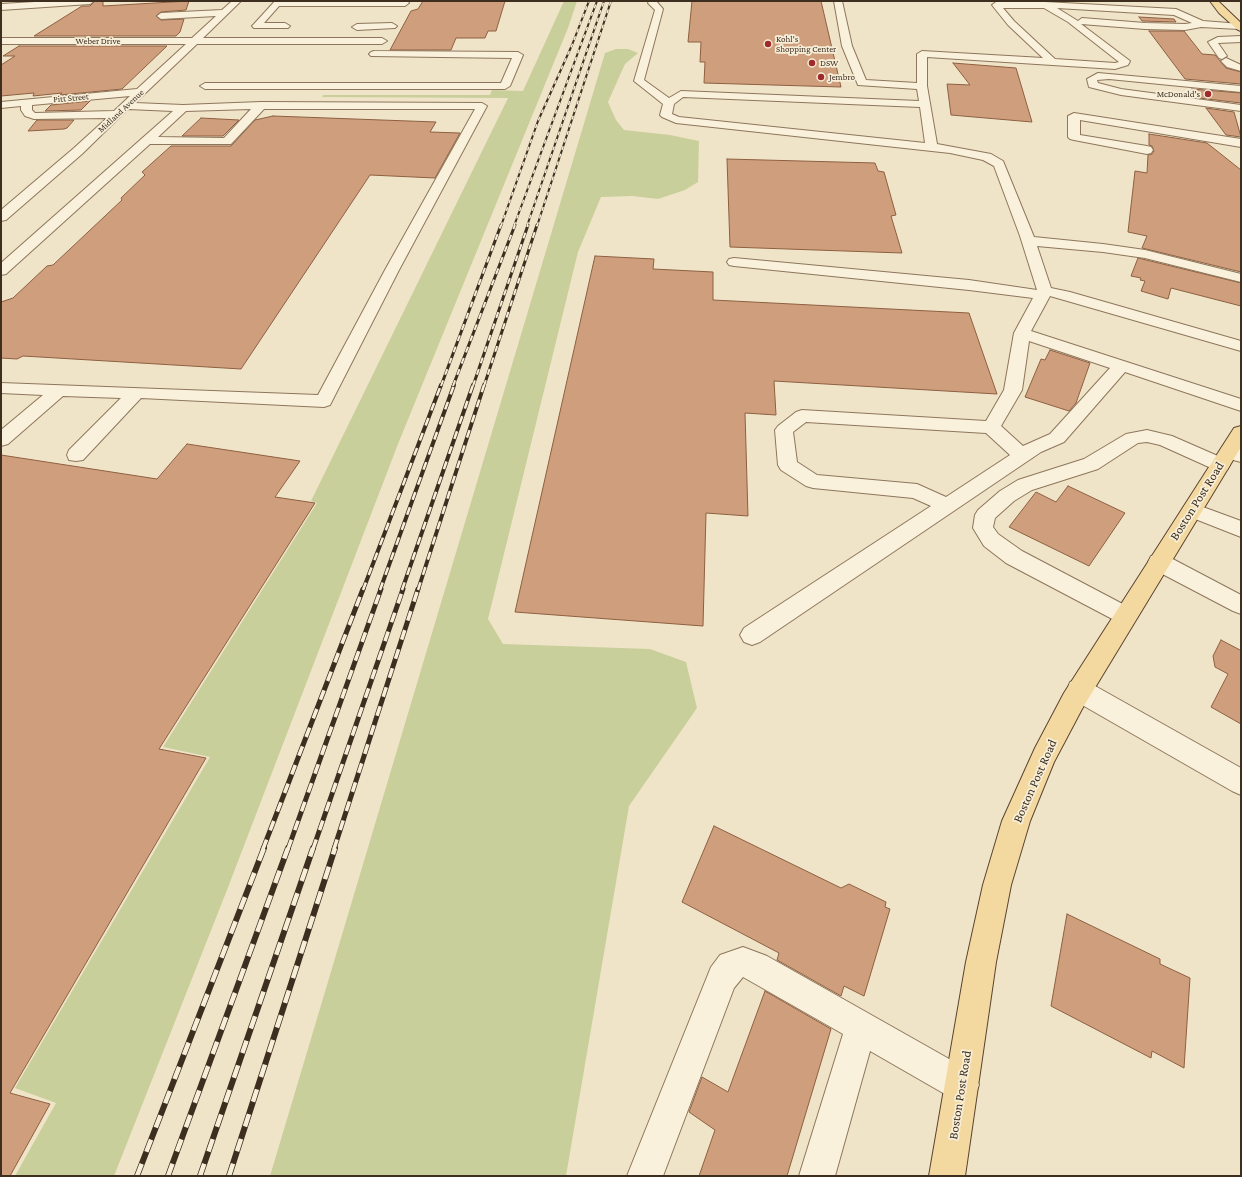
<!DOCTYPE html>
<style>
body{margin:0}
#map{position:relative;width:1242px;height:1177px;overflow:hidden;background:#f0e4c8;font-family:"Crimson Pro",serif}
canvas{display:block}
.frame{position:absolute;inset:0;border:2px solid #3d2e20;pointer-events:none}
</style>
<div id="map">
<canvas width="1242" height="1177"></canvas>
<div class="frame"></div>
</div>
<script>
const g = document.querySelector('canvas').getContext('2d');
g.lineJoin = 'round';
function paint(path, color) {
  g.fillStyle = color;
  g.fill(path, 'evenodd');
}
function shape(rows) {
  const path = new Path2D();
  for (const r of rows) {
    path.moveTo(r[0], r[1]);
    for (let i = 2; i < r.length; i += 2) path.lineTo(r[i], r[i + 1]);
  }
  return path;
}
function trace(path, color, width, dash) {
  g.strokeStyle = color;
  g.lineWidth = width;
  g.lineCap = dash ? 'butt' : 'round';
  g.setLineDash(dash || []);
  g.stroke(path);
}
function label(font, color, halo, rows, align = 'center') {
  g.font = font + ' "Crimson Pro",serif';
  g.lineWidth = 3.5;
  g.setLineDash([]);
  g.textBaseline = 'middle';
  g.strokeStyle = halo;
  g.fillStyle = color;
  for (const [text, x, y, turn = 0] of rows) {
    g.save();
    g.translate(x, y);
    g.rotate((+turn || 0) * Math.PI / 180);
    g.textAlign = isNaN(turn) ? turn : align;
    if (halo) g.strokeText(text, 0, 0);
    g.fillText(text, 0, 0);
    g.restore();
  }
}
const green = shape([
 [564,1,577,1,568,28,398,444,227,890,114,1176,15,1176,56,1103,15,1088,210,757,163,747,317,503,311,501,508,98,322,97,323,95,490,95,492,90,523,91],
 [616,49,628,49,638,53,625,64,608,102,616,120,624,130,670,135,699,141,698,182,685,190,658,199,632,196,601,197,578,252,488,619,503,644,650,649,686,662,697,708,629,806,566,1176,270,1176,605,53]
]);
const building = shape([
 [95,1,103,1,103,6,189,1,186,10,161,12,156,16,161,20,184,19,180,32,176,36,34,36,82,6,90,6,95,1],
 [423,1,505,1,496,31,488,31,485,38,456,38,451,50,390,50,411,11,418,9,423,1],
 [692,1,821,1,841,87,704,83,705,62,700,62,701,42,688,42,692,1],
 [1139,17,1174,19,1176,22,1142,21,1139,17],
 [1149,31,1184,31,1202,54,1215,55,1226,68,1241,72,1241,84,1185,79,1149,31],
 [19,46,167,46,122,89,60,95,62,93,33,96,34,93,1,96,1,65,15,56,3,56,19,46],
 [953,63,1016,68,1032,122,951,115,947,84,970,85,953,63],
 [1192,89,1241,93,1241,103,1199,98,1192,89],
 [90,101,81,110,45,111,51,105,90,101],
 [1206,108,1234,112,1241,137,1226,135,1206,108],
 [273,116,436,122,430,132,460,133,435,178,370,175,241,369,23,356,17,359,1,358,1,302,13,298,47,266,53,265,122,200,121,198,145,175,142,172,171,146,231,146,255,120,273,116],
 [201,118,239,120,223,136,182,136,201,118],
 [37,120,74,120,67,128,64,129,28,131,37,120],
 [1149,134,1207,143,1241,170,1241,272,1142,248,1147,236,1128,232,1135,171,1147,173,1148,155,1152,154,1154,151,1152,146,1149,145,1149,134],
 [727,159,875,163,878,171,884,172,896,215,891,216,902,253,730,247,727,159],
 [595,256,654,259,653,269,713,272,713,300,969,313,997,394,774,381,776,415,745,413,748,516,706,513,703,626,515,612,595,256],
 [1138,258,1241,283,1241,306,1171,288,1168,299,1141,291,1145,281,1140,280,1141,278,1131,276,1138,258],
 [1050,350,1090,363,1076,403,1069,411,1025,397,1041,359,1045,360,1050,350],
 [187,444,300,461,275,497,315,503,159,749,206,758,10,1093,50,1104,10,1176,1,1176,1,455,157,479,187,444],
 [1068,486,1125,513,1089,566,1009,527,1036,492,1056,502,1068,486],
 [1221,640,1240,650,1241,649,1241,724,1211,707,1228,674,1215,667,1213,656,1221,640],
 [714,826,841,888,849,884,886,902,885,907,890,909,864,996,844,986,841,996,777,960,779,953,682,902,714,826],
 [1067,914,1160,959,1160,964,1190,978,1184,1068,1152,1051,1151,1058,1051,1006,1067,914],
 [765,991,831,1029,787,1176,699,1176,715,1130,689,1112,702,1077,728,1092,765,991]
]);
const minor = shape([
 [52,1,94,1,90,4,1,10,1,4,52,1],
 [232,1,241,1,203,38,382,38,387,41,382,44,197,44,135,103,183,105,261,102,482,103,487,106,399,270,330,405,324,407,141,398,83,460,76,461,69,460,67,455,69,450,121,398,63,396,8,444,1,446,1,430,43,395,1,393,1,383,318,395,385,270,475,109,264,109,231,144,150,144,6,274,1,275,1,263,173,111,128,109,82,154,6,220,1,221,1,210,74,148,107,118,34,119,25,116,21,110,21,106,1,108,1,102,137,89,186,44,1,44,1,38,192,38,216,16,161,19,157,16,161,13,222,10,232,1],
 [130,96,114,111,35,113,32,110,32,105,130,96],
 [251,109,224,138,158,137,186,111,251,109],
 [275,1,407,1,409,3,405,6,279,6,264,23,285,23,290,26,288,28,254,28,252,26,254,24,275,1],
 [649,1,657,1,657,2,663,9,644,80,669,98,681,91,919,101,917,89,858,85,842,46,834,1,842,1,852,46,866,80,917,83,917,54,922,51,1043,58,1008,25,992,5,996,2,1045,2,1176,9,1203,21,1241,24,1241,28,1239,29,1201,27,1185,30,1145,29,1081,24,1130,61,1128,65,1115,69,927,57,927,86,937,144,991,154,1003,161,1034,237,1103,244,1145,250,1241,274,1241,282,1145,258,1103,252,1037,246,1051,288,1070,292,1241,341,1241,351,1050,296,1031,331,1241,399,1241,411,1125,372,1064,442,1041,452,760,642,752,645,744,642,740,635,744,628,931,506,913,498,813,488,806,486,781,470,778,465,775,430,778,426,796,412,802,410,986,421,1004,390,1014,333,1033,298,969,290,734,266,729,265,727,262,729,259,734,258,969,280,1037,290,1020,236,994,166,983,160,950,153,676,123,662,117,660,115,663,104,634,81,655,10,648,3,649,1],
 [1003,8,1044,8,1068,22,1119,62,1115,63,1055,59,1014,21,1003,8],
 [1057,8,1174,15,1192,23,1185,24,1145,23,1082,18,1078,21,1057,8],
 [683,97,920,107,925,143,679,117,672,114,674,104,683,97],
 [1029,341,1110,368,1050,434,1023,446,1001,426,1022,390,1029,341],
 [806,422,986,433,1010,455,946,497,917,484,817,475,797,462,793,432,806,422],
 [392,23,397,26,395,28,357,30,352,27,357,24,392,23],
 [1241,36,1241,42,1218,43,1227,56,1222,59,1219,58,1208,42,1218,37,1241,36],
 [374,51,518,52,523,55,510,86,505,89,205,89,200,86,205,83,501,83,512,58,371,56,369,54,371,52,374,51],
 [1226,58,1241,65,1241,71,1227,67,1221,61,1226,58],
 [1098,73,1241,86,1241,92,1109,79,1097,80,1098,83,1121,89,1241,105,1241,111,1121,95,1089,87,1087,79,1098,73],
 [1074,113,1241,139,1241,147,1080,120,1080,135,1147,146,1151,147,1153,150,1151,153,1147,154,1074,140,1070,139,1068,137,1068,116,1074,113],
 [1147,430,1172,436,1227,460,1230,465,1227,470,1220,472,1160,445,1147,442,1138,443,1098,469,1032,490,1014,501,995,518,993,527,998,534,1022,551,1134,610,1137,616,1134,622,1126,625,1118,622,1006,563,984,546,973,528,975,515,978,510,1000,491,1018,480,1084,459,1126,434,1147,430],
 [1229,446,1241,449,1241,462,1222,457,1220,452,1222,447,1229,446],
 [1192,503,1241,521,1241,537,1185,515,1182,510,1185,505,1192,503],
 [1159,554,1167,556,1241,595,1241,614,1233,611,1151,568,1148,562,1151,556,1159,554],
 [1079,679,1088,682,1241,768,1241,795,1232,791,1070,698,1067,690,1070,682,1079,679],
 [743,947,767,956,974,1073,979,1085,974,1097,962,1102,950,1097,870,1051,835,1176,799,1176,843,1034,743,977,734,988,663,1176,627,1176,711,967,720,955,743,947]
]);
const major = shape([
 [1210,1,1218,1,1241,23,1241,31,1238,30,1219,13,1210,1],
 [1241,426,1241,447,1082,709,1054,762,1030,821,1011,885,996,962,965,1176,929,1176,966,962,983,885,1002,821,1035,748,1064,693,1234,428,1241,426]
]);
const railFar4 = shape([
 [501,226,538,121,572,45,589,1],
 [514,226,597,1],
 [527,226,604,1],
 [537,226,611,1]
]);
const railFar3 = shape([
 [441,386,501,225],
 [453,386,515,225],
 [473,386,528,225],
 [484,386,537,225]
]);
const railFar2 = shape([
 [363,590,441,385],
 [380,590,454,385],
 [402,590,473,385],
 [418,590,484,385]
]);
const railFar1 = shape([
 [263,849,363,589],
 [288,849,381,589],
 [313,849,403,589],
 [334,849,418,589]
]);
const rail = shape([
 [137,1176,264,848],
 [168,1176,288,848],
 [200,1176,313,848],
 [229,1176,335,848]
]);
const markers = [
 [768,44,4,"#9e2a2b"],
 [812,63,4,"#9e2a2b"],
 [821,77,4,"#9e2a2b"],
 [1208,94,4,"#9e2a2b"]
];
const farPoinames = [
 ["Kohl's",776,39],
 ["Shopping Center",776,49],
 ["DSW",820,63],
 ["Jembro",829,77],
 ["McDonald's",1200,94,"right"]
];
const farStreetnames = [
 ["Weber Drive",98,41],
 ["Pitt Street",71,98,-5],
 ["Midland Avenue",121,111,-43]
];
const nearStreetnames = [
 ["Boston Post Road",1197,501,-58],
 ["Boston Post Road",1035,781,-66],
 ["Boston Post Road",960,1095,-81]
];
paint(green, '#c9cf9b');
paint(building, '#cf9f7d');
trace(building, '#8d5f41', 1);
trace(minor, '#8d765c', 2);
trace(major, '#5b4430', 2);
paint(minor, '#faf1dc');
paint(major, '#f3d9a0');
trace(railFar4, '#3d2e20', 2);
trace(railFar3, '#3d2e20', 3);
trace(railFar2, '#3d2e20', 4);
trace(railFar1, '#3d2e20', 5);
trace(rail, '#3d2e20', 6);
trace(railFar4, '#f7eed8', 1.5, [4]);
trace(railFar3, '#f7eed8', 2, [6]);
trace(railFar2, '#f7eed8', 2.5, [8]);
trace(railFar1, '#f7eed8', 3.5, [10]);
trace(rail, '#f7eed8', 4.5, [13]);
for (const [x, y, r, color] of markers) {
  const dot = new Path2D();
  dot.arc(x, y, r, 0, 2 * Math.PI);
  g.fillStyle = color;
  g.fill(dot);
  trace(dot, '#f7eed8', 1.5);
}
label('9px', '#3d2e20', '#f7eed8', farPoinames, 'left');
label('9px', '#3d2e20', '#f7eed8', farStreetnames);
label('13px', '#3d2e20', '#f7eed8', nearStreetnames);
</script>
